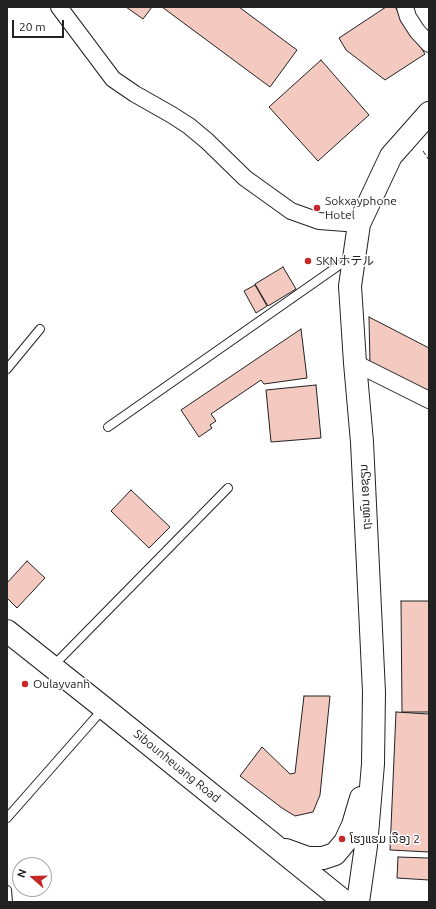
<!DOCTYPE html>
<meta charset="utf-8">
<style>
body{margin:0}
#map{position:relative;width:436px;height:909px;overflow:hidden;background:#fff;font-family:Ubuntu,sans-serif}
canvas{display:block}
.frame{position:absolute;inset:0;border:8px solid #222;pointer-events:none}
.north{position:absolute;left:12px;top:857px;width:40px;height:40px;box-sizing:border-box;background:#fff;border:1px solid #a7a7a7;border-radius:50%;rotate:290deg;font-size:11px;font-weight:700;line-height:16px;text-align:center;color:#222}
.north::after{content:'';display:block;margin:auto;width:14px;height:18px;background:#c62828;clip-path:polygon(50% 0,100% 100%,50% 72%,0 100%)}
.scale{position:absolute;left:12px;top:20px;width:52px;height:18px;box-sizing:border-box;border:2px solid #222;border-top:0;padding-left:5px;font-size:12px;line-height:14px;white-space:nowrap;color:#222;-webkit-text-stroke:3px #fff;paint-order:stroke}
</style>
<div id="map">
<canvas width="436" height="909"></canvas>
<div class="frame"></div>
<div class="north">N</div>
<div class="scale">20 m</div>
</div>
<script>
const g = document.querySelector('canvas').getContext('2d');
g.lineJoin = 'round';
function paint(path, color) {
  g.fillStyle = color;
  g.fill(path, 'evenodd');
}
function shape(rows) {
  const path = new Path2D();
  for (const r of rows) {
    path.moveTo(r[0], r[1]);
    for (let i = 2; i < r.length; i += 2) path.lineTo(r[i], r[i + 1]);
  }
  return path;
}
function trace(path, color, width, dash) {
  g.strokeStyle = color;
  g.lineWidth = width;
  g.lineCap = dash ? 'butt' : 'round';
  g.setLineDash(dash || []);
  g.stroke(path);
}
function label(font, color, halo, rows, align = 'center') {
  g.font = font + ' Ubuntu,"Noto Sans JP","Noto Sans Lao",sans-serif';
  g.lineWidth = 3;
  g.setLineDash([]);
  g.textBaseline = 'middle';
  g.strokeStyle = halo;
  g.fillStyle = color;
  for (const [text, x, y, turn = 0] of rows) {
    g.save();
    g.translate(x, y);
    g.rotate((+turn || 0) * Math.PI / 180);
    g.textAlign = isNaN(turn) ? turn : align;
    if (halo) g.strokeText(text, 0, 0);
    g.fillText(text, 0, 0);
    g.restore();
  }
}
const building = shape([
 [126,7,152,7,143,19,126,7],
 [162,7,239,7,297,50,270,87,162,7],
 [386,7,395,7,425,54,385,80,346,50,339,38,386,7],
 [321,60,369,115,318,161,269,107,321,60],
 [283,267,296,289,268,306,255,284,283,267],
 [255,285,267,306,256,313,244,291,255,285],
 [369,317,429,348,429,394,370,365,369,317],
 [301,329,307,378,264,384,261,380,211,414,216,421,210,425,212,428,199,437,181,410,301,329],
 [316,385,321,438,271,442,266,390,316,385],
 [131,490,170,527,149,548,111,511,131,490],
 [27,561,45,578,17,608,7,598,7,583,27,561],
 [401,601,429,601,429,712,402,712,401,601],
 [304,696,330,696,320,795,313,812,295,816,282,808,240,776,262,747,290,774,295,773,304,696],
 [396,712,429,714,429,852,390,850,396,712],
 [398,857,429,858,429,880,397,878,398,857]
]);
const lane = shape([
 [7,369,40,329],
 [108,427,351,257],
 [52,667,228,488],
 [7,818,103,709],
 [7,890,8,902]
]);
const street = shape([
 [59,7,113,79,135,94,172,115,189,126,207,141,245,178,291,211,319,221,359,224],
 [405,7,408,17,417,31,429,44],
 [355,363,429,400]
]);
const secondary = shape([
 [7,631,104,708,345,902],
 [286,850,308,858,323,858,335,854,345,842,353,825,361,798],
 [358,902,366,846,373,764,374,692,362,442,355,363,350,286,359,224,391,156,429,113]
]);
const fence = shape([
 [423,151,429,160]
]);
const markers = [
 [317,208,4,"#c62828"],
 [308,261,4,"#c62828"],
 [25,684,4,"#c62828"],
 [342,839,4,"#c62828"]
];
const poiNames = [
 ["Sokxayphone",325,201],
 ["Hotel",325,215],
 ["SKNホテル",316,261],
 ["Oulayvanh",33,684],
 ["ໂຮງແຮມ ເຈືອງ 2",350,839]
];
const streetNames = [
 ["ຖະໜົນ ເອຊຽນ",365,497,-93],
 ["Sibounheuang Road",177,766,39]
];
paint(building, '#f3c9c0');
trace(building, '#222', 1);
trace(lane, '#222', 10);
trace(street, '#222', 18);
trace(secondary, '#222', 24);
trace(lane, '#fff', 8);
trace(street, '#fff', 16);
trace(secondary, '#fff', 22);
trace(fence, '#222', 1, [5, 2]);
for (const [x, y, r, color] of markers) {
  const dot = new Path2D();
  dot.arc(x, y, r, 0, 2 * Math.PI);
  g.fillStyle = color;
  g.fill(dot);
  trace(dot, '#fff', 1.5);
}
label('12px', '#222', '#fff', poiNames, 'left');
label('12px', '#222', '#fff', streetNames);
</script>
